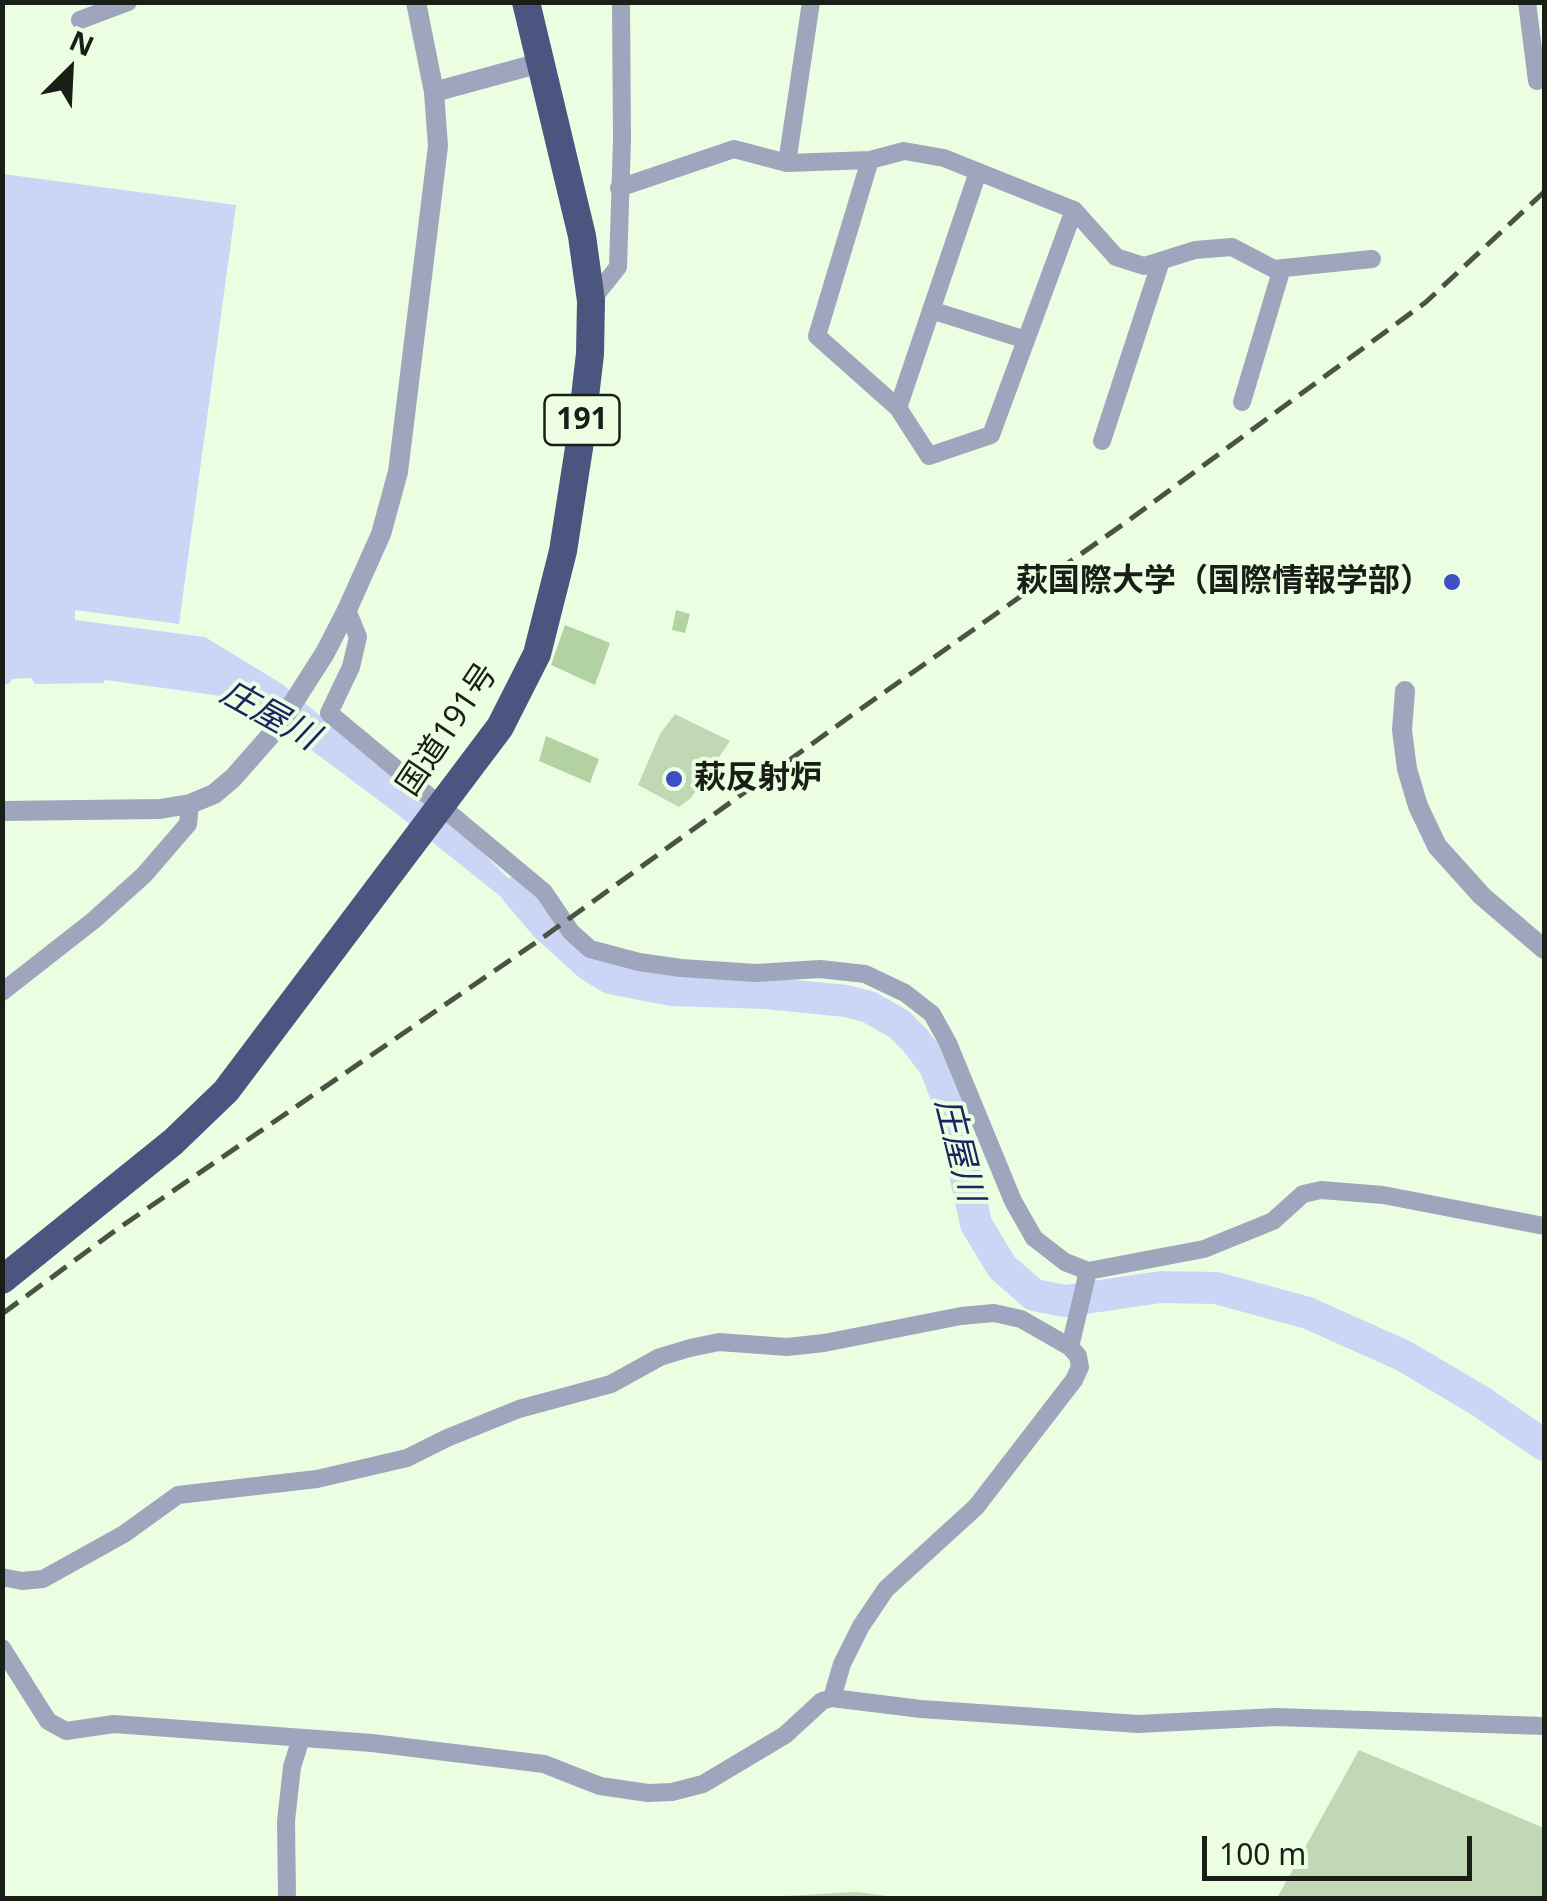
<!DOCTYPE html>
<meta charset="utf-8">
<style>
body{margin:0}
#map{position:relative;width:1547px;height:1901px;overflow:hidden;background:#ebfee2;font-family:"Noto Sans",sans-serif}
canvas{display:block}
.frame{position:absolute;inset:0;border:5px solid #191f16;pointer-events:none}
.north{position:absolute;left:20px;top:20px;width:100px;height:100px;-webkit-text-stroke:8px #ebfee2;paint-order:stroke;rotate:24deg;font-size:28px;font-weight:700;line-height:40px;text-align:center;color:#191f16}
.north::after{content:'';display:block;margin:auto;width:35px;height:45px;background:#191f16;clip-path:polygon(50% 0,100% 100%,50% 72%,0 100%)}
.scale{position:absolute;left:1202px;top:1836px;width:270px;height:45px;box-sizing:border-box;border:5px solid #191f16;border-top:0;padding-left:12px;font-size:30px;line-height:35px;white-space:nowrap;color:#191f16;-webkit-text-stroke:8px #ebfee2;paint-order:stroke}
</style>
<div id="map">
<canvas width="1547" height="1901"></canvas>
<div class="frame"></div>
<div class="north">N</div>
<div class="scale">100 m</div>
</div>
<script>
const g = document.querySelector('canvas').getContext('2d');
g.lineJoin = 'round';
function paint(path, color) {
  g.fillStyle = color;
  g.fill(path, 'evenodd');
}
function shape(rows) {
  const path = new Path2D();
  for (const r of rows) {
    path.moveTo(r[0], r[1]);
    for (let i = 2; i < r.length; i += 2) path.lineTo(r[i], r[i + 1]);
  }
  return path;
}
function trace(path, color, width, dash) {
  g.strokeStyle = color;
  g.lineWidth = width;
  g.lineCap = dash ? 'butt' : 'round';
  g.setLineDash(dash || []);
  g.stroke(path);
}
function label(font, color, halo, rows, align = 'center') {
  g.font = font + ' "Noto Sans","Noto Sans JP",sans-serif';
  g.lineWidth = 8;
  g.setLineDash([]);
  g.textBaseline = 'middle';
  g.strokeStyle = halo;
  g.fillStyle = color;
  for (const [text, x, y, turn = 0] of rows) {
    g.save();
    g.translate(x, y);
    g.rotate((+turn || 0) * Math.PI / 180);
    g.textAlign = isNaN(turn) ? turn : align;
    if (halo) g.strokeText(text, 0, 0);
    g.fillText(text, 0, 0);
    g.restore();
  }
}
const green = shape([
 [675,714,730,741,691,798,679,807,638,785,660,734],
 [1359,1750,1544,1828,1544,1898,1277,1898],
 [857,1892,902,1898,747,1898]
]);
const water = shape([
 [3,174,236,205,179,624,75,610,75,620,205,637,282,684,474,844,548,918,540,928,397,814,243,699,105,680,103,683,35,684,31,678,12,679,9,684,3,684]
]);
const river = shape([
 [517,892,545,925,589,965,610,978,672,990,765,993,846,1001,869,1007,899,1024,914,1039,935,1066,951,1108,976,1224,1002,1267,1034,1295,1065,1301,1161,1287,1216,1288,1308,1313,1404,1356,1480,1401,1544,1445]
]);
const building = shape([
 [676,610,690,614,685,633,672,630],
 [565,625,610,643,595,685,551,665],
 [546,736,599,759,590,783,539,761],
 [666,767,686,776,679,789,660,779]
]);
const minor = shape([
 [1527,2,1537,81],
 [80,20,128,2],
 [870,160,817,336,898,408,929,456,991,435,1074,210],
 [787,163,811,2],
 [619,188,734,149,787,163,870,160,904,151,944,158,1074,210,1116,257,1144,266,1195,250,1232,247,1274,269,1372,259],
 [591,301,618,267,622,139,621,2],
 [931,310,1026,340],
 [1242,402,1282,268],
 [898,408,978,172],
 [1102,441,1161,261],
 [347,610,358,637,351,667,329,713,544,892,571,932,590,949,639,962,681,968,756,973,820,969,865,974,905,993,932,1014,948,1043,1013,1201,1034,1238,1065,1262,1088,1271,1204,1249,1273,1221,1303,1194,1321,1190,1383,1195,1544,1226],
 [2,992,94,920,144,875,188,824,190,804],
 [1070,1347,1088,1271],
 [2,1577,22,1581,43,1579,124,1534,178,1495,317,1479,407,1458,447,1438,519,1409,611,1384,660,1357,690,1348,719,1342,787,1347,824,1343,961,1316,994,1313,1021,1319,1070,1347,1078,1356,1080,1367,1074,1380,976,1507,886,1589,861,1626,842,1664,832,1698],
 [2,1648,48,1721,66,1731,114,1724,372,1743,544,1764,600,1786,648,1793,672,1792,703,1784,785,1735,822,1701,832,1698,921,1709,1138,1724,1276,1717,1544,1726],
 [287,1898,286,1821,292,1767,301,1738]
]);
const tertiary = shape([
 [434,92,540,63],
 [1405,691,1402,730,1407,769,1418,806,1437,846,1482,896,1544,949],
 [2,811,160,809,190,804,214,794,233,778,277,728,325,653,347,610,381,534,398,472,438,146,434,92,416,2]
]);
const trunk = shape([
 [2,1280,173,1142,226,1091,500,727,537,654,563,551,579,448,590,354,591,301,582,236,526,2]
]);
const rail = shape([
 [2,1314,116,1230,538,941,852,715,1125,523,1426,302,1544,192]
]);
const markers = [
 [1452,582,10,"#3e4fc3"],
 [674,779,10,"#3e4fc3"]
];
const shields = [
 [582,420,75]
];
const shieldNames = [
 ["191",582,420]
];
const poiNames = [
 ["萩国際大学（国際情報学部）",1432,582],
 ["萩反射炉",694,779,"left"]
];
const streetNames = [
 ["国道191号",448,730,-56]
];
const waterNames = [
 ["庄屋川",269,716,29],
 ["庄屋川",958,1150,76]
];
paint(green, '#c1d8b5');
paint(water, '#cbd6f6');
trace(river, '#cbd6f6', 32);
paint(building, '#b2d3a1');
trace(minor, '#9ea5bd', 18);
trace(tertiary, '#9ea5bd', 20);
trace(trunk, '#4a5680', 28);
trace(rail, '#4a5346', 5, [20, 10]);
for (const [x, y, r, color] of markers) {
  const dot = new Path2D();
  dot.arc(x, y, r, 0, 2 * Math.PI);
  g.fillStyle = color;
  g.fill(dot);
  trace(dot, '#ebfee2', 4);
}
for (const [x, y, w] of shields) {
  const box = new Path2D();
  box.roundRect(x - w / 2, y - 25, w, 50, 8);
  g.fillStyle = '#ebfee2';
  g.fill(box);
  trace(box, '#191f16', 2.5);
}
label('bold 30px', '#191f16', null, shieldNames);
label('bold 32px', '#191f16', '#ebfee2', poiNames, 'right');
label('32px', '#191f16', '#ebfee2', streetNames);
label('italic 35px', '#1a2460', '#ebfee2', waterNames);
</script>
